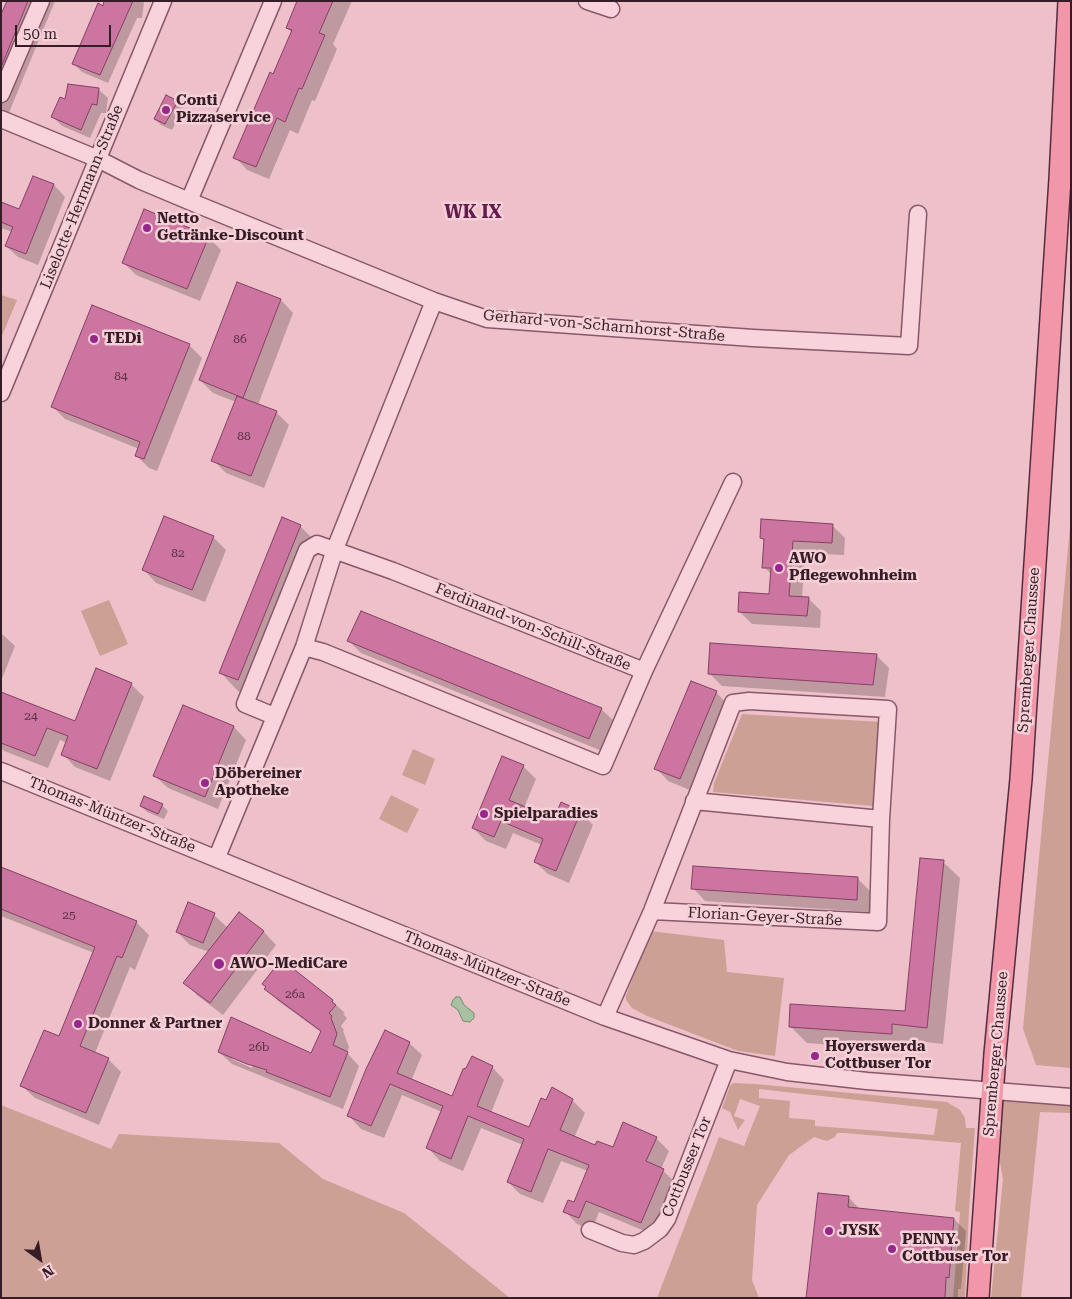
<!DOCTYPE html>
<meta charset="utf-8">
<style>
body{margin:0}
#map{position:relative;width:1072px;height:1299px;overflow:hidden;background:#eec0c9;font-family:"Roboto Serif",serif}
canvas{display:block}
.frame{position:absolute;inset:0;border:2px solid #361c27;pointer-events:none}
.north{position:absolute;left:15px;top:1234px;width:50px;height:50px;-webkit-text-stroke:4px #f5d0d7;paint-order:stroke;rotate:148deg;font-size:14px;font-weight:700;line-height:20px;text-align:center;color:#361c27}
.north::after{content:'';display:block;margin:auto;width:18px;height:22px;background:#361c27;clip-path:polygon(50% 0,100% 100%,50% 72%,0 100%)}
.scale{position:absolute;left:15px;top:25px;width:96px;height:22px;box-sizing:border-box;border:2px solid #361c27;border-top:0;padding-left:6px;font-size:15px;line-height:18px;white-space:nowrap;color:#361c27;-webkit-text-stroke:4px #f5d0d7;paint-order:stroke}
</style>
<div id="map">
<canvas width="1072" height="1299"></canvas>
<div class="frame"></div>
<div class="north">N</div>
<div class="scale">50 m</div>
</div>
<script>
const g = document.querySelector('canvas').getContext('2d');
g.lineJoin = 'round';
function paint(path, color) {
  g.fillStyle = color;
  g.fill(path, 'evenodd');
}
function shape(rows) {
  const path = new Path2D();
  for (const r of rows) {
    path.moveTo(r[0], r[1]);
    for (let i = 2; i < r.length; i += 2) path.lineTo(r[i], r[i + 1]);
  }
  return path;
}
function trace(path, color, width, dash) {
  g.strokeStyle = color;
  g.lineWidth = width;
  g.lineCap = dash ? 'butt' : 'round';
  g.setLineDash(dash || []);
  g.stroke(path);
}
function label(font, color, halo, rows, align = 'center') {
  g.font = font + ' "Roboto Serif",serif';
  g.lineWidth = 5;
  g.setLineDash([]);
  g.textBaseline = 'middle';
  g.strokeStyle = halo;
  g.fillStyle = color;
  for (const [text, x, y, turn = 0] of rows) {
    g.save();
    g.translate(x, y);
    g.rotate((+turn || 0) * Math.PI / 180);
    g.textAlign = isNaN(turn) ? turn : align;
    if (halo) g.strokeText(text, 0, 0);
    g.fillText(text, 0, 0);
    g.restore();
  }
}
const green = shape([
 [1,295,17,300,1,338],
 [1071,516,1071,1068,1036,1065,1023,1029],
 [109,600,128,644,100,656,81,611],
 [742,714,882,722,873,806,713,792,714,783],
 [413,749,435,759,425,785,402,775],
 [391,795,419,809,407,833,379,819],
 [650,931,724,940,727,972,784,978,775,1056,738,1051,647,1016,632,1008,626,1000,626,996],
 [733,1083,755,1084,947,1102,960,1110,965,1118,966,1128,975,1128,969,1211,965,1298,953,1298,960,1212,955,1211,961,1143,845,1133,837,1133,835,1137,827,1141,814,1137,789,1155,757,1205,752,1280,759,1298,657,1298,719,1137,744,1146,760,1106,740,1099,734,1116,745,1120,738,1130,730,1112,722,1108,730,1086],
 [759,1089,938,1109,934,1135,815,1126,815,1120,789,1118,790,1101,759,1098],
 [994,1093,1071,1098,1071,1113,1040,1112,1021,1298,991,1298,1003,1179,992,1119],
 [1,1105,111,1149,119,1134,279,1143,323,1179,404,1213,510,1298,1,1298]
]);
const water = shape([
 [456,997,460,997,464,1005,474,1013,474,1018,470,1022,463,1021,458,1010,451,1005,453,1000,456,997]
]);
const shadow = shape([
 [8,1,55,1,8,115,1,112,1,18],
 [105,1,142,1,144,3,142,18,137,18,108,83,82,72,74,64,104,7],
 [298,1,352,1,333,44,337,49,315,101,312,100,298,134,290,130,269,179,247,170,235,157,274,75,292,33,287,28],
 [98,89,108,98,106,113,101,113,90,138,62,126,53,117,66,101],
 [177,102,183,108,172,130,161,125,155,119],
 [34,177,54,185,65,197,38,265,18,257,6,246,12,232,1,228,1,203,20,210],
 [208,237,221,250,200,301,136,275,124,263],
 [281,300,293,313,258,405,276,412,289,425,264,488,226,473,213,460,236,402,213,393,200,380],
 [92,307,190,346,202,358,157,471,149,468,136,455,139,449,65,419,52,406],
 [832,525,845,538,844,555,805,553,802,598,808,598,821,611,820,628,752,624,739,611,770,595,772,575,764,567,765,542,761,538],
 [300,526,319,545,257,699,239,692,220,672],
 [213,537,226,550,205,602,156,583,144,570],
 [1,633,15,646,1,681],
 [349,641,601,709,614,721,602,751,361,653],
 [876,655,889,668,885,697,722,686,709,673],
 [131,684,144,697,110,781,75,767,63,754,67,743,60,740,48,768,4,751,1,748,1,693,76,723],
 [716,692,728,705,692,791,668,781,656,768],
 [184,706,234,727,246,740,218,809,168,788,155,776],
 [523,766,536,779,524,808,555,821,580,812,593,825,569,883,548,874,535,862,542,845,513,833,506,849,486,841,473,828],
 [162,805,168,811,164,819,147,812,141,806],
 [943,862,960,878,943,1044,908,1040,908,1050,807,1043,790,1026,906,1013],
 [1,869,136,922,149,935,135,970,130,967,95,1053,108,1059,121,1072,99,1125,35,1098,22,1086,60,1037,94,953,1,916],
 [857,878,870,891,869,912,705,901,693,888],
 [239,914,264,932,276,945,223,1015,198,996,185,983,209,952,190,945,177,932,214,915,228,928],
 [266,988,332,1001,345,1013,343,1014,347,1018,341,1026,344,1030,343,1031,349,1047,347,1053,359,1066,343,1109,232,1064,219,1052,311,1054,322,1033,278,1001],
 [232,1057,253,1066,252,1068,232,1059],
 [409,1043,422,1055,411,1081,452,1097,492,1067,504,1080,491,1113,529,1128,547,1102,572,1100,585,1113,574,1138,596,1147,613,1148,656,1138,669,1151,661,1169,675,1182,654,1235,599,1212,592,1230,577,1224,565,1211,574,1203,588,1171,561,1161,543,1203,520,1194,508,1182,523,1145,481,1128,463,1171,440,1161,428,1148,442,1112,402,1095,384,1138,361,1129,349,1116],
 [848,1197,861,1210,954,1219,966,1231,961,1289,958,1289,958,1298,807,1298]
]);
const building = shape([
 [7,1,28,1,2,65,1,14,7,1],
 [104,1,133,1,100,75,72,64,98,3,103,6,104,1],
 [297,1,333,1,319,33,325,35,302,89,299,88,285,122,277,118,256,167,233,158,270,72,273,74,292,30,286,28,297,1],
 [68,84,99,88,97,105,92,104,81,130,51,117,60,97,65,99,68,84],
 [166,95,178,101,165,124,154,119,166,95],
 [33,176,54,184,26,254,5,246,13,227,1,222,1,202,19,209,33,176],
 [144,209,209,236,187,289,122,263,144,209],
 [237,282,281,299,243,398,199,380,237,282],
 [92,305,190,344,144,459,135,456,140,442,51,407,92,305],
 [237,396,277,411,251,476,211,461,237,396],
 [164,516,214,536,192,590,142,570,164,516],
 [282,517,301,525,238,680,219,673,282,517],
 [761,519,833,524,832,543,793,541,789,596,809,597,807,616,738,612,739,592,769,594,771,568,762,568,764,539,760,538,761,519],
 [361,611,602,708,589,739,347,641,361,611],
 [710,643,877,654,873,685,708,674,710,643],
 [96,668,132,683,97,769,61,755,68,736,47,728,35,756,1,743,1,692,75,721,96,668],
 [691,681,717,691,680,779,654,769,691,681],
 [183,705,234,726,205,797,153,776,183,705],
 [502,756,524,765,509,800,554,819,561,802,581,811,556,871,534,862,543,839,501,821,494,837,472,828,502,756],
 [144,796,163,804,158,814,140,806,144,796],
 [920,858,944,860,927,1028,892,1024,892,1034,789,1027,790,1004,905,1011,920,858],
 [693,866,858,877,857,900,691,889,693,866],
 [1,867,137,921,122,958,117,956,80,1046,109,1058,86,1113,20,1086,44,1030,59,1036,95,947,1,909,1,867],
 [188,902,215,913,203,943,176,932,188,902],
 [239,912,264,931,210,1003,183,983,239,912],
 [280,961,284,965,286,963,333,1000,332,1002,336,1005,329,1013,332,1016,331,1018,337,1034,333,1045,348,1052,330,1097,266,1072,267,1070,247,1064,218,1052,231,1017,311,1053,321,1031,264,989,266,987,262,984,280,961],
 [385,1030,410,1042,397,1073,452,1096,463,1069,466,1068,472,1056,493,1066,477,1106,529,1127,541,1098,546,1100,552,1087,573,1099,560,1130,595,1145,597,1141,613,1147,623,1122,657,1137,646,1161,664,1169,641,1223,586,1201,579,1218,563,1212,568,1200,574,1202,589,1165,548,1149,531,1192,507,1182,524,1139,468,1116,451,1159,426,1148,443,1106,390,1084,371,1126,347,1116,366,1069,385,1030],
 [818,1193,849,1196,848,1207,954,1218,949,1278,946,1277,945,1298,806,1298,818,1193]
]);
const minor = shape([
 [587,1,611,9],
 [1,94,41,1],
 [1,119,98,159,139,180,189,201,434,301,487,319,753,338,909,346,918,214],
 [189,201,273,1],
 [1,393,163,1],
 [644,671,733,482],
 [274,716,245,704,307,550,317,544,393,571,644,671,603,766,323,652,304,647],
 [1,771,605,1017,729,1060,787,1072,867,1081,1071,1097],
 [694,801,881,819],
 [217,857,304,647,335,549,434,301],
 [605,1017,652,911,733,703,749,701,888,709,881,819,878,922,652,911],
 [590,1230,622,1243,634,1245,644,1241,660,1229,667,1219,729,1060]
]);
const major = shape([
 [978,1298,995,1054,1021,779,1060,179,1069,1]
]);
const markers = [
 [166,110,5,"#96288c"],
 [147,228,5,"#96288c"],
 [94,339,5,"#96288c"],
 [779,568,5,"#96288c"],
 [205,783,5,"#96288c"],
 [484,814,5,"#96288c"],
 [219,964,6,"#96288c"],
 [78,1024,5,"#96288c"],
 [815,1056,5,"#96288c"],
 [829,1231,5,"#96288c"],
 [892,1249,5,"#96288c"]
];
const numberNames = [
 ["86",240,339],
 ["84",121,376],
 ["88",244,436],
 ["82",178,553],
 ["24",31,716],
 ["25",69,915],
 ["26a",295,994],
 ["26b",259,1047]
];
const poiNames = [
 ["Conti",176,101],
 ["Pizzaservice",176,118],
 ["Netto",157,219],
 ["Getränke-Discount",157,236],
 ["TEDi",104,339],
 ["AWO",789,559],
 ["Pflegewohnheim",789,576],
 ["Döbereiner",215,774],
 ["Apotheke",215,791],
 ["Spielparadies",494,814],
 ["AWO-MediCare",230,964],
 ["Donner & Partner",88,1024],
 ["Hoyerswerda",825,1047],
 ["Cottbuser Tor",825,1064],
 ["JYSK",839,1231],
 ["PENNY.",902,1240],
 ["Cottbuser Tor",902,1257]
];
const streetNames = [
 ["Liselotte-Herrmann-Straße",82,197,-68],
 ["Gerhard-von-Scharnhorst-Straße",604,326,5],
 ["Ferdinand-von-Schill-Straße",533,627,22],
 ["Spremberger Chaussee",1029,650,-86],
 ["Thomas-Müntzer-Straße",112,815,22],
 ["Florian-Geyer-Straße",765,917,3],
 ["Thomas-Müntzer-Straße",487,969,22],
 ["Spremberger Chaussee",996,1054,-85],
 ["Cottbusser Tor",687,1167,-68]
];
const quarterNames = [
 ["WK IX",473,213]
];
paint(green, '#cca094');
paint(water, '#a9c0a3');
trace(water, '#6f8e6a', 1);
paint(shadow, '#0003');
paint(building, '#cc75a0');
trace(building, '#863e62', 1);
trace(minor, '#875869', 19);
trace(major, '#542c3e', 24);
trace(minor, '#f9d3db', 16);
trace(major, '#f297aa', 21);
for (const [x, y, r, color] of markers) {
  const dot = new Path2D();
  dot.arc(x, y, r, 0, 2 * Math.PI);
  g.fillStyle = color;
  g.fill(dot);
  trace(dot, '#f5d0d7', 2);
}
label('12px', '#5c3245', null, numberNames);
label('bold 15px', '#361c27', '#f5d0d7', poiNames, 'left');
label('15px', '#361c27', '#f5d0d7', streetNames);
label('bold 18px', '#631c4d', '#f5d0d7', quarterNames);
</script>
